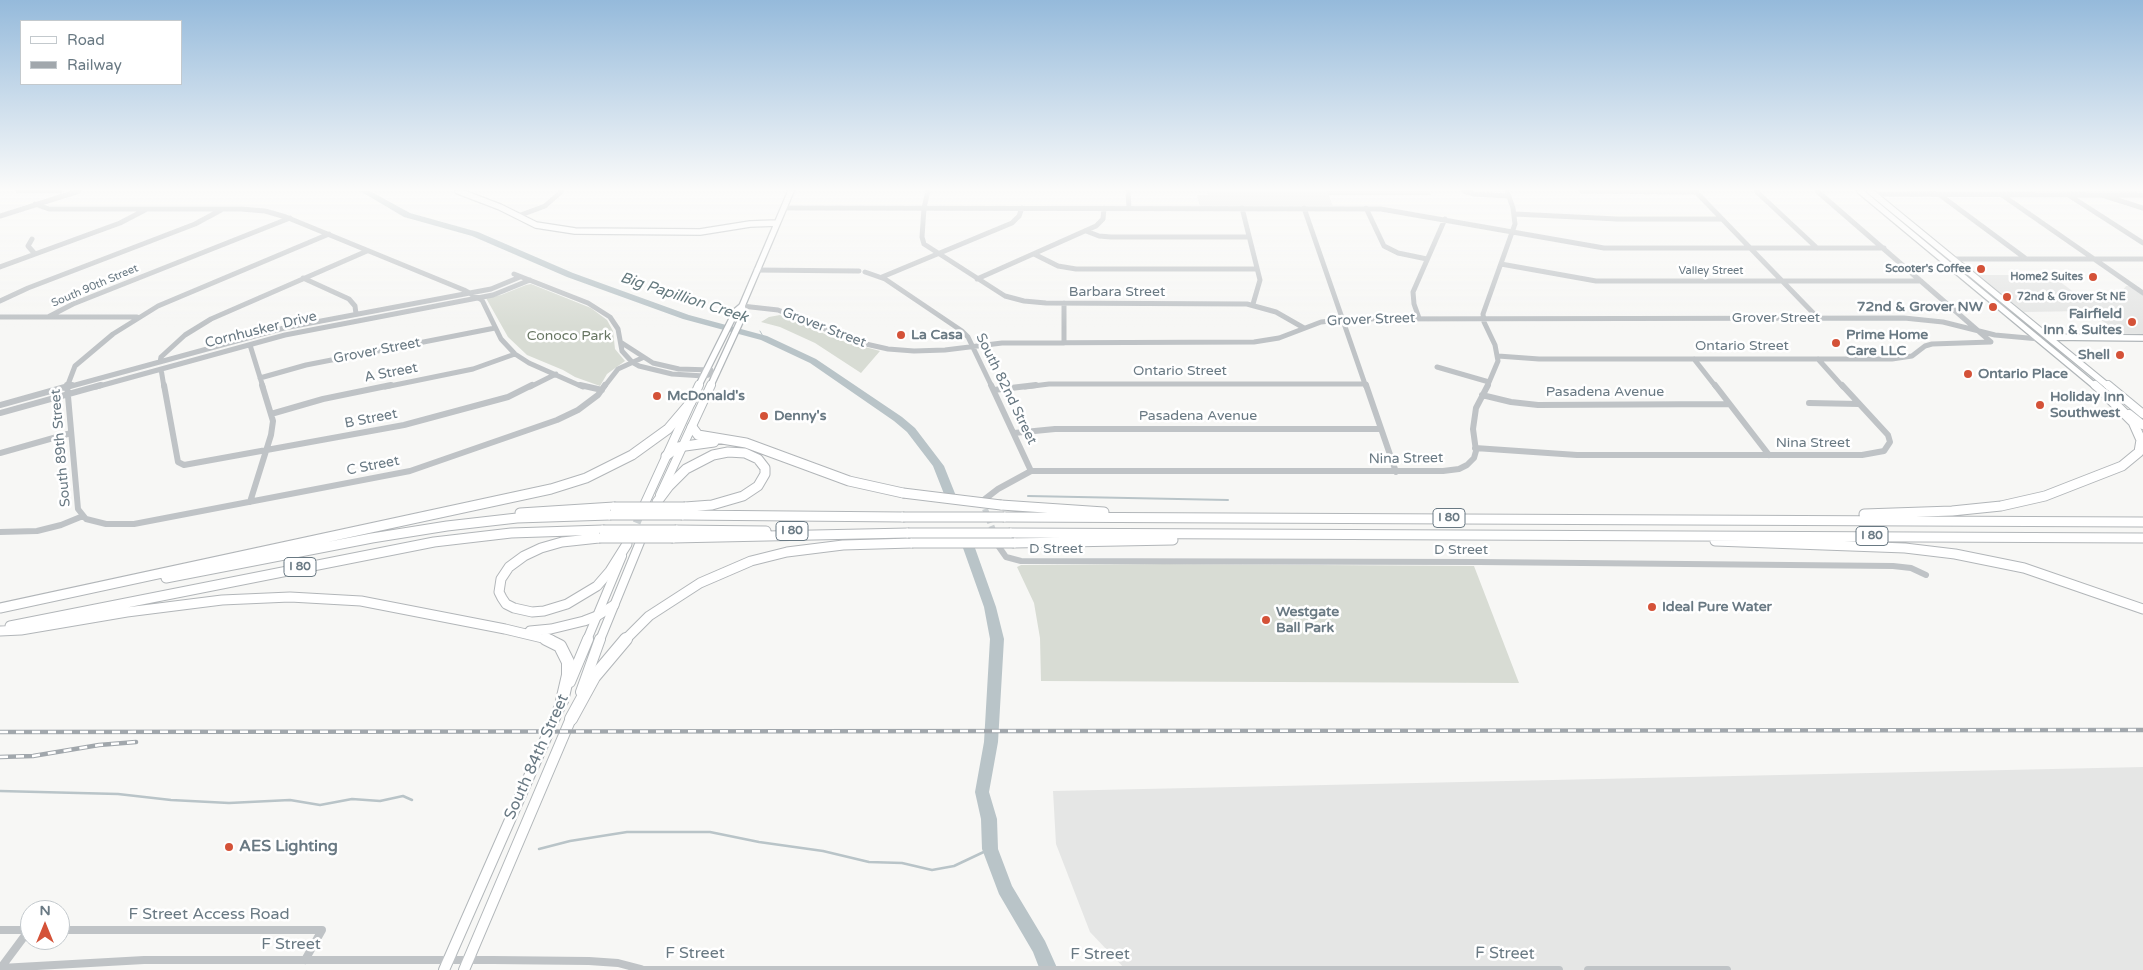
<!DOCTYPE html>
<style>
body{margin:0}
#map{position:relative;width:2143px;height:970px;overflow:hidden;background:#f7f7f5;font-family:"Varela Round",sans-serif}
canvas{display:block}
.legend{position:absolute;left:20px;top:20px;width:162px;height:65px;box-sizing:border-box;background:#fff;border:1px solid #c3c9cd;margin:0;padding:6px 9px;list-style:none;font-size:15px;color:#697983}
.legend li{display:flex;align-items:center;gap:10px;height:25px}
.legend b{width:25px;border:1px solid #c3c9cd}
.north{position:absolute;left:20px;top:900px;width:50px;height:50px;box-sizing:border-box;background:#fff;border:1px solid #c3c9cd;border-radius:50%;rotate:0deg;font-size:14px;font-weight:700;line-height:20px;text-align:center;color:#697983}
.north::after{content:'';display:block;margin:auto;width:18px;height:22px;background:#d45238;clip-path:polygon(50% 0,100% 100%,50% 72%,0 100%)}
</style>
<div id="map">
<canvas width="2143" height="970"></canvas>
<ul class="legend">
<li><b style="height:6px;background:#fff"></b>Road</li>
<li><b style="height:6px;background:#a1a7ac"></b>Railway</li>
</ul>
<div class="north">N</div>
</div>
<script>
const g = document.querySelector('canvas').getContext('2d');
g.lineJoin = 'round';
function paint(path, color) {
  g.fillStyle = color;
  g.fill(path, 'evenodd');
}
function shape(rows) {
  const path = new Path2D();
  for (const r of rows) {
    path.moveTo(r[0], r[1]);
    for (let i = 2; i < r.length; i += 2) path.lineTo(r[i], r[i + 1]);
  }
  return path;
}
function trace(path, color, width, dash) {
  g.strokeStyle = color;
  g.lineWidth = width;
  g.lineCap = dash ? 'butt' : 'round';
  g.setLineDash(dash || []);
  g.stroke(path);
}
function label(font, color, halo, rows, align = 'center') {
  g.font = font + ' "Varela Round",sans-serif';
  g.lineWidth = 5;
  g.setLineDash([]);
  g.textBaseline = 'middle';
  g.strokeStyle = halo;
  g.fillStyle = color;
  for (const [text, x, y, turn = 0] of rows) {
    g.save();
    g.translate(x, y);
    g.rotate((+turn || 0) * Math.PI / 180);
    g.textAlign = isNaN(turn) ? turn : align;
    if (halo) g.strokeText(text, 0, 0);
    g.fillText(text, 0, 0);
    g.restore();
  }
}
const built = shape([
 [1207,191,1327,191,1333,206,1200,207,1197,195,1208,195],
 [1978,275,2015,275,2022,280,2059,281,2079,296,2121,296,2120,294,2126,286,2130,286,2143,296,2143,334,2119,333,2089,311,2024,312],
 [2143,767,2143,970,1126,970,1090,932,1056,844,1053,791]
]);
const green = shape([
 [1327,191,1429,191,1431,195,1328,195],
 [531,284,591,308,607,320,613,331,615,349,625,361,607,374,600,386,575,377,563,370,527,355,508,337,486,298,501,295,526,285],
 [780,315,839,340,880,351,861,373,815,343,780,327,761,322,769,317],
 [1165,564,1474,566,1519,683,1041,681,1040,638,1034,603,1017,567,1021,565]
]);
const streamFar2 = shape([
 [760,331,764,338]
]);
const streamFar1 = shape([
 [1028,496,1228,500]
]);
const stream = shape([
 [0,791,118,794,171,800,229,803,290,800,320,805,352,799,380,801,403,796,412,800],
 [539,849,570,841,627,832,710,832,759,842,823,851,869,862,902,863,932,870,954,866,990,849]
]);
const river = shape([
 [360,191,370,191,410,213,478,232,573,273,689,315,767,336,816,359,902,417,915,428,944,466,956,496,954,499,946,499,933,466,907,432,894,421,810,363,761,340,683,319,567,277,472,236,404,217,360,191],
 [969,544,975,548,996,607,1004,639,998,742,989,792,997,819,998,849,1012,886,1045,941,1058,970,1040,970,1033,952,999,894,982,849,981,819,975,792,984,742,990,639,984,607,963,548,969,544]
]);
const minorTunnel = shape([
 [985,509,999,546]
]);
const majorTunnel = shape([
 [632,534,642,510]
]);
const minorFar2 = shape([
 [18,191,60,191],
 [928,191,924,208,922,237,924,244,1005,296,1024,301,1046,303,1247,304,1276,312,1304,328],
 [1128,191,1129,208],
 [1463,191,1475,194,1509,196],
 [1581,191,1695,192],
 [1695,191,1818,318],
 [1756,191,1817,248],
 [1872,194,2143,195],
 [1940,195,2025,258],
 [2002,195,2143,293],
 [2102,195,2143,208],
 [2070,196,2143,243],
 [35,204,49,209,241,209,265,211,286,217,464,290,482,300,501,339,515,354,529,363,583,387],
 [784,208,1381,209,1604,248,1884,248],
 [1242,208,1260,280,1253,304],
 [1304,208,1366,387],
 [1366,208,1384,246,1398,253,1427,259],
 [1515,214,1617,219,1722,219],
 [0,216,79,191],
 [518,216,545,206,562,191],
 [1086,231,1099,236,1111,237,1249,237],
 [32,239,28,246,35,254],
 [1034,254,1058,266,1076,269,1257,269],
 [1953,259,2143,259],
 [1501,264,1596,281,1921,281],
 [0,267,120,223,145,210],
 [756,270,859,271],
 [865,272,885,279,962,331,968,337,992,387],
 [514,274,588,303,610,317,618,329,622,351,632,362,639,366,672,374,704,376,717,373],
 [882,277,1012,223,1019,216,1022,208],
 [303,278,349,299,355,306,356,314],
 [977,279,1096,226,1103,219,1104,208],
 [0,301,28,288,195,224,221,210],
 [1064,303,1064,343],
 [742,306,778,310,857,342,888,349,914,351,945,350,1002,343,1254,342,1279,338,1321,322,1349,319,1904,318,1943,322,1995,335,2039,339],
 [0,317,137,317],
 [48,317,73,304,290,218],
 [1419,318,1414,304,1413,292,1445,219],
 [622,343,653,363,679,369,711,370],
 [250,345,263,387],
 [1498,356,1539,359,1892,359,1912,356,1925,346,1932,344,1991,342,1817,191],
 [1694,359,1716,387],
 [1818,359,1843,387],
 [160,362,161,357,185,335,211,319,367,251],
 [1437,367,1489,382],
 [161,369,164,387],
 [260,378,306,365,495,328],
 [67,387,75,366,113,334,158,306,329,234],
 [68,387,284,328,491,289,520,277],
 [96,387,285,335,493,295,530,280],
 [385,387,473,369,515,354],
 [530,387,556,374],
 [604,387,618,369,642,358],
 [1025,387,1049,384,1366,384],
 [1487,387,1498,361,1495,345,1484,322,1483,314,1515,224,1513,208,1507,191]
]);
const minorFar1 = shape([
 [67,385,78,509,86,519,106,524,134,524,410,471,557,420,578,410,598,395,605,385],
 [164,385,178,462,184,465,404,425,508,397,532,385],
 [580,385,602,390],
 [991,385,1031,471],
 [1366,385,1396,472],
 [1715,385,1769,455],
 [994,390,1036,385],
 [1482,395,1511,402,1538,405,1729,404],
 [1809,403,1859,404],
 [0,405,72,385],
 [0,413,101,385],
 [271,414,323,399,391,385],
 [1014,433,1055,429,1381,429],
 [1475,448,1577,455,1862,455,1884,451,1890,442,1888,435,1842,385],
 [0,453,71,433],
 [985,499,998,489,1031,471,1443,471,1459,469,1467,465,1474,458,1476,451,1473,429,1476,408,1488,385],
 [250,502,271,435,273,421,262,385],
 [0,532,37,531,61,525,83,516],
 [999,547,1006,557,1021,561,1479,562,1893,566,1911,568,1926,575]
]);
const minor = shape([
 [1,930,30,930],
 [60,930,322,930,305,960],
 [1,968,144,960,493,960,589,961,618,963,641,969],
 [0,969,29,930],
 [636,970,1559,970],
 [1588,970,1727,970]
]);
const majorFar2 = shape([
 [458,191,500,207,536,225,575,231,700,232,750,224,777,223],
 [1860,191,2096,387],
 [1870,191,2109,387],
 [2050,337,2143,338],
 [698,387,736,311,742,306,791,191],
 [710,387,744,313,742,306]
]);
const majorFar1 = shape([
 [2095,385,2111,399],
 [2108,385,2143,414],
 [2129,414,2143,425],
 [660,495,711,385],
 [645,503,699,385],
 [587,640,622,556],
 [600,640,640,542]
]);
const major = shape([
 [570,682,588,639],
 [581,692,600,639],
 [444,970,564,697],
 [464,970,572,716]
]);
const highwayFar1 = shape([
 [692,427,698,435,746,443,849,481,903,493],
 [666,456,678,447,714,442],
 [657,502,669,486,686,469,713,455,728,452,745,453,758,459,765,468,765,474,758,486,743,496,712,505,685,507],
 [1001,505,1104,512],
 [520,513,614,507],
 [1864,514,1952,511,2001,506,2045,496,2122,466,2139,452,2141,440,2133,422,2107,396],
 [682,515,903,517],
 [1004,517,2143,522],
 [676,530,766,531],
 [1010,533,2143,538],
 [599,538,562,542,541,548,524,556,509,567,501,579,499,592,502,598,506,604,514,608,532,612,544,611,567,604,597,586,610,571,627,544],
 [673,538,908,533],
 [1715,541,1905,548,1955,554,2024,568,2143,609],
 [1014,543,1173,540],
 [166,578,372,538,447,526,517,518,610,515],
 [0,608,551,489,586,478,632,455,668,429,691,402],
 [10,626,434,542,511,533,603,530],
 [0,631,21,630,127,612,222,600,290,597,361,601,505,629,551,640],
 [530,631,551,629,584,621,597,616,614,605],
 [625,640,649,616,700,583,751,561,787,552,843,545,912,543]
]);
const highway = shape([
 [546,639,560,646,568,662,568,675,562,701],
 [571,719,594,677,626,639]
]);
const rail = shape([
 [0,732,2143,730],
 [0,757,33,756,99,745,136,742]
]);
const highwayBridge = shape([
 [903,493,1001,505],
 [614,507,685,507],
 [610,515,682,515],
 [903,517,1004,517],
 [603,530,676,530],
 [908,533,1010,533],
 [599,538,673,538],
 [912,543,1014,543]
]);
const markers = [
 [1981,269,5,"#d45238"],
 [2093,277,5,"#d45238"],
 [2007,297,5,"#d45238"],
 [1993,307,5,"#d45238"],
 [2132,322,5,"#d45238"],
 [901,335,5,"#d45238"],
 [1836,343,5,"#d45238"],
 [2120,355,5,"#d45238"],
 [1968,374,5,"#d45238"],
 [657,396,5,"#d45238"],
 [2040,405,5,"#d45238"],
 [764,416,5,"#d45238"],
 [1652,607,5,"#d45238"],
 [1266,620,5,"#d45238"],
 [229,847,5,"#d45238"]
];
const farPoinames = [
 ["Scooter's Coffee",1971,269],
 ["Home2 Suites",2083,277],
 ["72nd & Grover St NE",2017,297,"left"]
];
const farStreetnames = [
 ["Valley Street",1711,271],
 ["South 90th Street",95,286,-23]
];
const shields = [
 [1449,518,32],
 [792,531,32],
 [1872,536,32],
 [300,567,32]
];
const shieldNames = [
 ["I 80",1449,518],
 ["I 80",792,531],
 ["I 80",1872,536],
 ["I 80",300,567]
];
const streetNames = [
 ["Barbara Street",1117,292],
 ["Grover Street",1776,318],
 ["Grover Street",1371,320,-2],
 ["Grover Street",824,328,21],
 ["Cornhusker Drive",261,330,-14],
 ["Ontario Street",1742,346],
 ["Grover Street",377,351,-11],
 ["Ontario Street",1180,371],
 ["A Street",391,373,-11],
 ["South 82nd Street",1006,389,64],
 ["Pasadena Avenue",1605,392],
 ["Pasadena Avenue",1198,416],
 ["B Street",371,419,-11],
 ["Nina Street",1813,443],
 ["South 89th Street",61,448,-95],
 ["Nina Street",1406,459,-1],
 ["C Street",373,466,-11],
 ["D Street",1056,549],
 ["D Street",1461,550]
];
const poiNames = [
 ["72nd & Grover NW",1983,307,"right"],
 ["Fairfield",2122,314,"right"],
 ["Inn & Suites",2122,330,"right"],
 ["La Casa",911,335],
 ["Prime Home",1846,335],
 ["Care LLC",1846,351],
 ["Shell",2110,355,"right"],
 ["Ontario Place",1978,374],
 ["McDonald's",667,396],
 ["Holiday Inn",2050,397],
 ["Southwest",2050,413],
 ["Denny's",774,416],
 ["Ideal Pure Water",1662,607],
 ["Westgate",1276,612],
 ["Ball Park",1276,628]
];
const parkNames = [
 ["Conoco Park",569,336]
];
const waterNames = [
 ["Big Papillion Creek",684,298,18]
];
const nearStreetnames = [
 ["South 84th Street",537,757,-66],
 ["F Street Access Road",209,915],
 ["F Street",291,945],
 ["F Street",695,954],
 ["F Street",1505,954,1],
 ["F Street",1100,955]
];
const nearPoinames = [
 ["AES Lighting",239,847]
];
paint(built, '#e5e6e5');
paint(green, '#d8dcd4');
trace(streamFar2, '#b9c4c8', 1);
trace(streamFar1, '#b9c4c8', 2);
trace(stream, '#b9c4c8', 2.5);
paint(river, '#b9c4c8');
trace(minorTunnel, '#ccd1d3', 6, [6, 3]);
trace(majorTunnel, '#ccd1d3', 8, [8, 4]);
trace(majorFar2, '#b2b7ba', 8);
trace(majorFar1, '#b2b7ba', 10);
trace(major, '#b2b7ba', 12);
trace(highwayFar1, '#b2b6b9', 11);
trace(highway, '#b2b6b9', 14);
trace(minorFar2, '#bfc3c6', 5);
trace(minorFar1, '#bfc3c6', 6);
trace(minor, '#bfc3c6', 8);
trace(majorFar2, '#fff', 5.5);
trace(majorFar1, '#fff', 8);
trace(major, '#fff', 10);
trace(highwayFar1, '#fff', 9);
trace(highway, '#fff', 12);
trace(rail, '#a1a7ac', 4.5);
trace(rail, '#fff', 2.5, [8]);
trace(highwayBridge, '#b2b6b9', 11, []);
trace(highwayBridge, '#fff', 9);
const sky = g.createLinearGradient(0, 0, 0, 327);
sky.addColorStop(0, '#95badb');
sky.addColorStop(0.58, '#fbfbfa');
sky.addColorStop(1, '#fbfbfa00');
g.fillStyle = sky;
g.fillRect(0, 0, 2143, 327);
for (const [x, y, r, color] of markers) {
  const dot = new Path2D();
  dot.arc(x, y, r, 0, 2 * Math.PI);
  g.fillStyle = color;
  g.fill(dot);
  trace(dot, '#fff', 2);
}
label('bold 11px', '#697983', '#fff', farPoinames, 'right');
label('11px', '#697983', '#fff', farStreetnames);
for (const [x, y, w] of shields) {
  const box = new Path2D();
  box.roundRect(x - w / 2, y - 9.5, w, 19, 4);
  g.fillStyle = '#fff';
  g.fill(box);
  trace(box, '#697983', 1);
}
label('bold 12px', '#697983', null, shieldNames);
label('14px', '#697983', '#fff', streetNames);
label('bold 14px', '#697983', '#fff', poiNames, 'left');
label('14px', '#687663', '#fff', parkNames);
label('italic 15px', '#657a7f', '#fff', waterNames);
label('16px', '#697983', '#fff', nearStreetnames);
label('bold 16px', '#697983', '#fff', nearPoinames, 'left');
</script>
